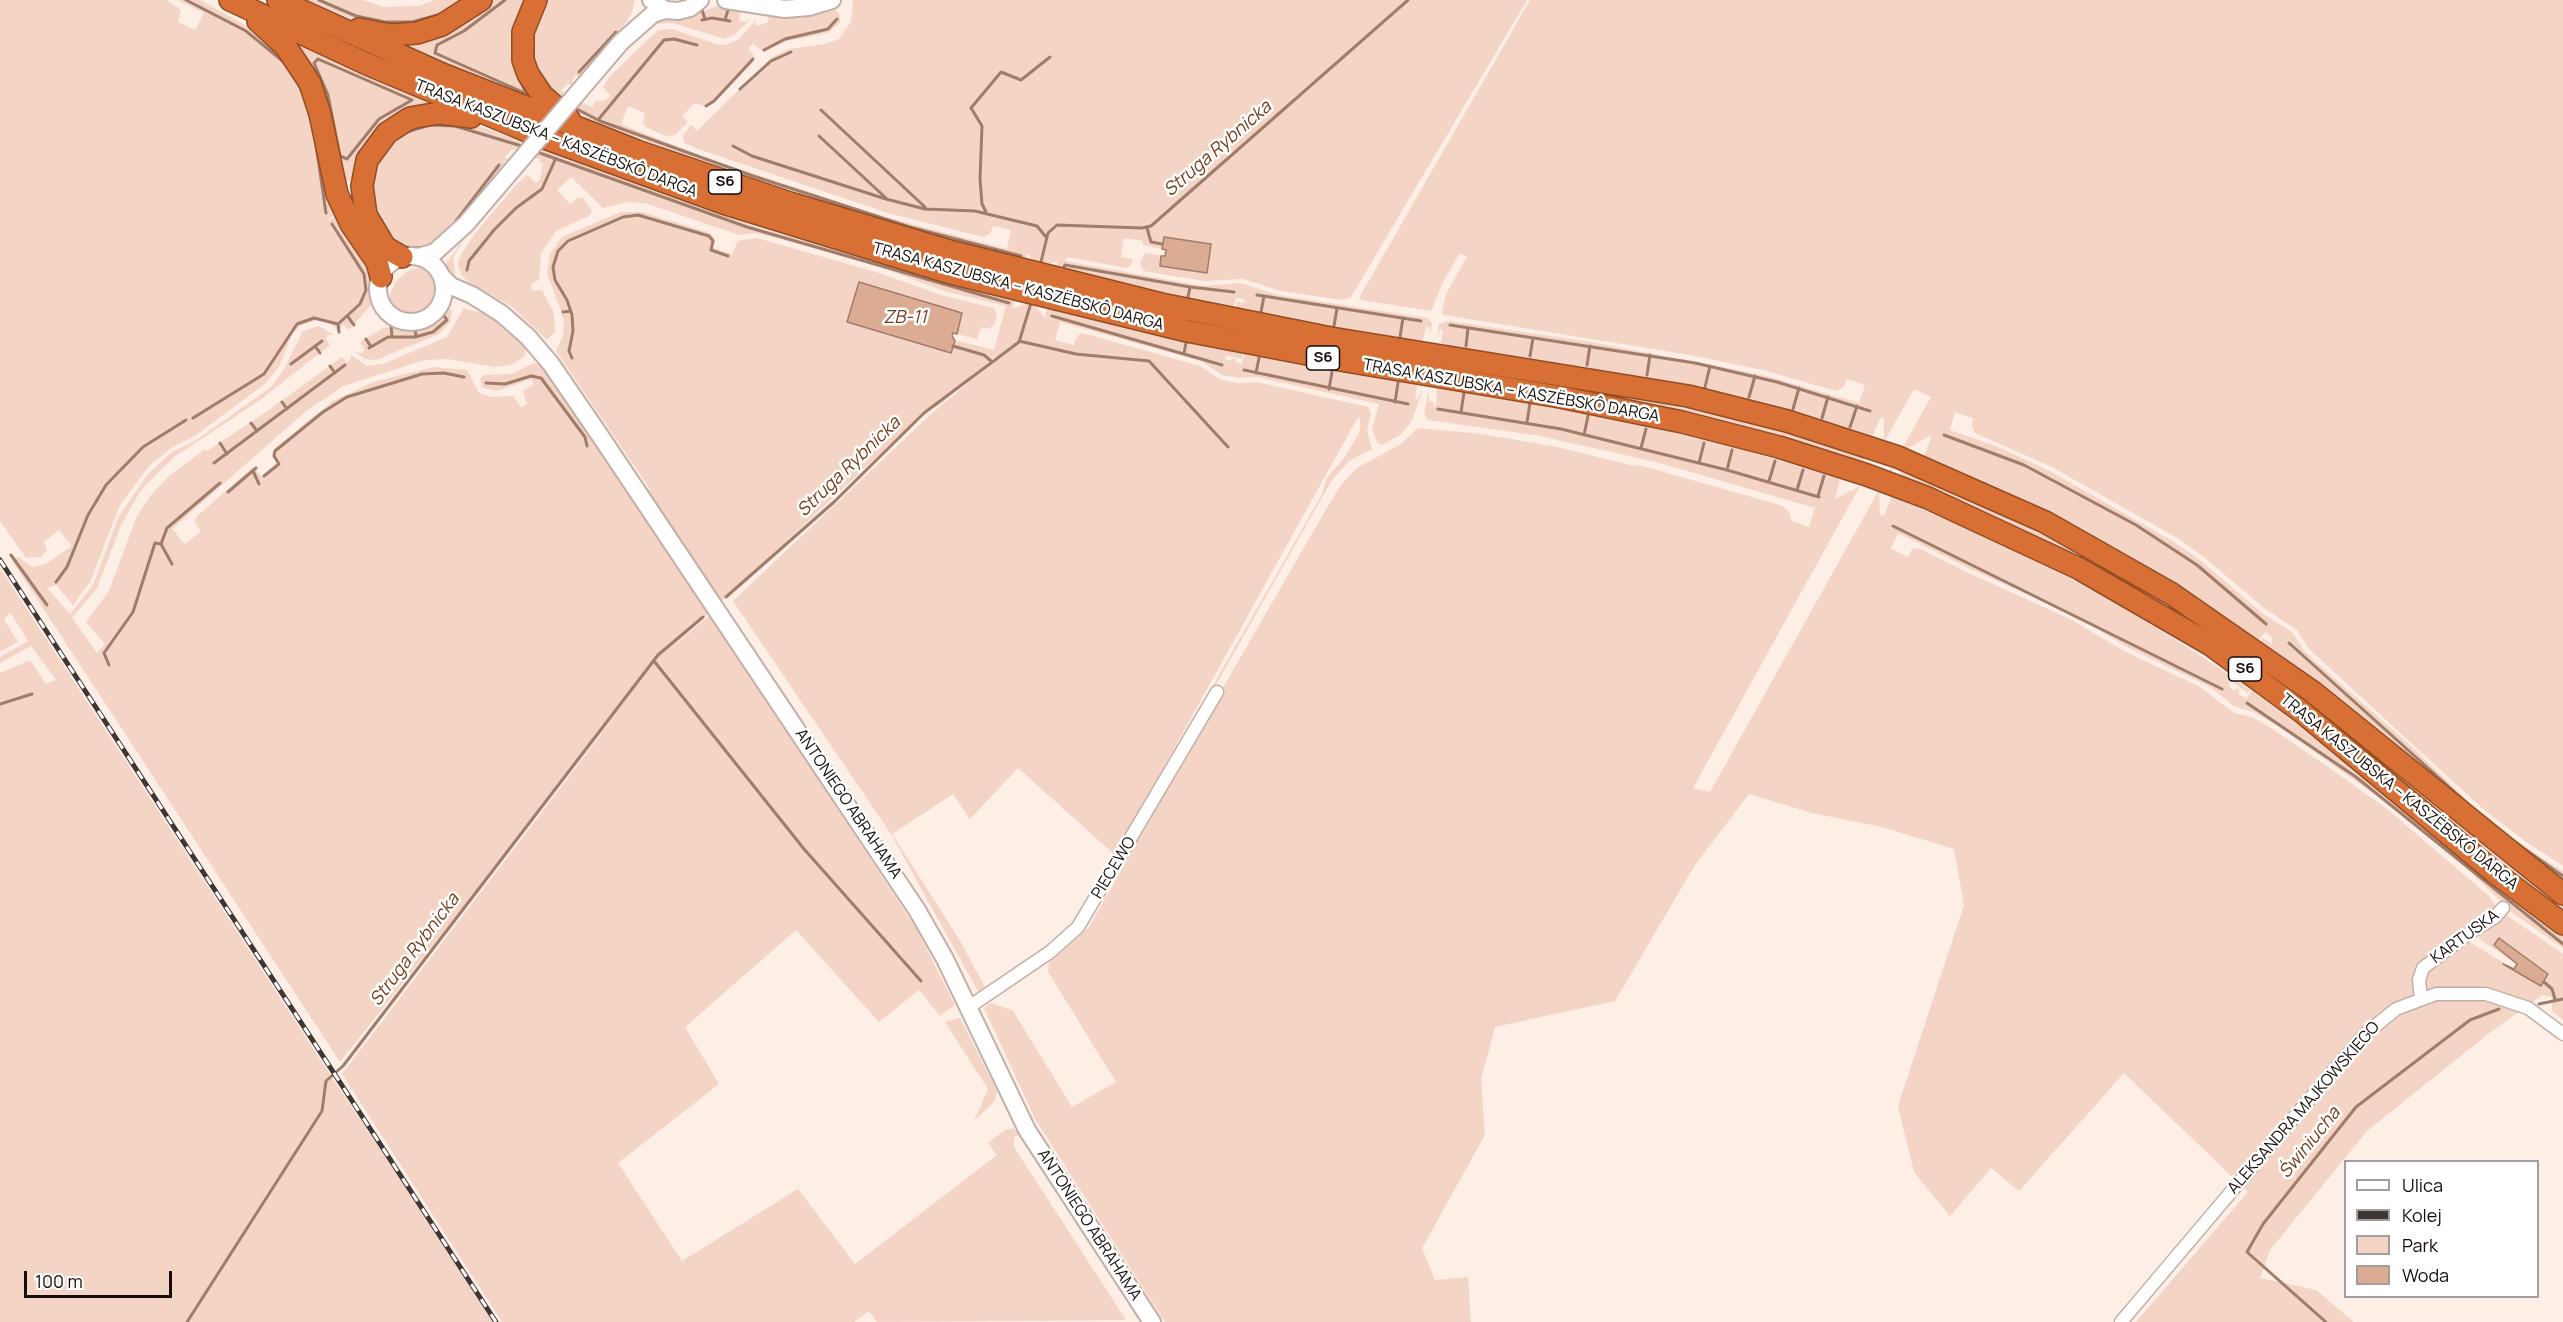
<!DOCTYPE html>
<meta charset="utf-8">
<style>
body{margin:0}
#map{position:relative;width:2563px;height:1322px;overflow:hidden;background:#fdeee6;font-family:Manrope,sans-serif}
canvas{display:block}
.legend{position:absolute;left:2344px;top:1160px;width:195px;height:138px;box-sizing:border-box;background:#fff;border:2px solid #a19e9d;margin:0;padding:8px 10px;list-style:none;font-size:18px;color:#140d0a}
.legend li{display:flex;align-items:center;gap:12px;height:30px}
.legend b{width:30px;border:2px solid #a19e9d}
.scale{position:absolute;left:24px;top:1271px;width:148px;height:27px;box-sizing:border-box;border:3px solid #140d0a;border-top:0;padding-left:8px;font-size:18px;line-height:21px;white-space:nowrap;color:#140d0a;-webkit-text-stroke:4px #fff;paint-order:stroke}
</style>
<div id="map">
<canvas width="2563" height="1322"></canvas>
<ul class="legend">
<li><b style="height:8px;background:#fff"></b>Ulica</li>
<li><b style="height:8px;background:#3e3632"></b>Kolej</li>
<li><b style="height:16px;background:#f4d4c5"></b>Park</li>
<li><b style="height:16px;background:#dcab93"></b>Woda</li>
</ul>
<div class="scale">100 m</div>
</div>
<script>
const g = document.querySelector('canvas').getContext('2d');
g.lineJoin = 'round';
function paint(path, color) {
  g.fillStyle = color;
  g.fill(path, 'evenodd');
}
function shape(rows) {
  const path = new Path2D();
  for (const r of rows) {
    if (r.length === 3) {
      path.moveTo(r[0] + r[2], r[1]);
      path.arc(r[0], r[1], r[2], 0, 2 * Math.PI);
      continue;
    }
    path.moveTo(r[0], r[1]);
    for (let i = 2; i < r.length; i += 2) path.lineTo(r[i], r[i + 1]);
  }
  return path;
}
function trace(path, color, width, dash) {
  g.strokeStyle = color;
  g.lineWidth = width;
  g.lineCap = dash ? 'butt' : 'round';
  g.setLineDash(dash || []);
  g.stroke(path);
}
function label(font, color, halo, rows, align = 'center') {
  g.font = font + ' Manrope,sans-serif';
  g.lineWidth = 5;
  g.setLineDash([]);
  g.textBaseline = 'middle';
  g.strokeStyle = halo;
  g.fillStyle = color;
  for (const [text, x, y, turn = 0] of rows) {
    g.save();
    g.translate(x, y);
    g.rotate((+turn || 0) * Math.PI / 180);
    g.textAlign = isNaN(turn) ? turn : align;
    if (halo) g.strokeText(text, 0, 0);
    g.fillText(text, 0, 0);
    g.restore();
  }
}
const green = shape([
 [0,0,167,0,181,10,178,22,195,30,204,13,178,0,200,0,258,32,301,79,337,214,325,221,338,216,370,264,373,277,371,305,349,330,343,324,339,332,331,324,319,320,301,325,292,334,279,367,266,383,196,435,171,448,149,466,120,505,90,582,73,605,56,585,47,588,70,614,93,585,119,516,149,473,172,452,198,439,271,387,284,369,303,331,319,326,334,335,327,335,326,339,330,345,260,400,174,457,141,490,121,525,97,588,72,618,97,653,105,644,86,622,109,591,136,518,151,495,169,476,205,449,207,451,266,412,342,357,346,362,350,360,351,355,367,366,383,364,447,337,464,308,484,314,506,328,526,346,524,357,510,365,495,367,448,359,425,360,343,386,305,412,172,529,185,544,201,531,195,523,196,517,253,467,262,477,277,463,272,455,274,449,333,401,373,382,434,367,467,370,479,393,491,397,513,396,521,407,527,404,523,391,534,384,531,379,497,391,483,388,480,379,484,375,511,374,534,363,541,364,634,497,650,489,556,351,563,336,564,320,547,273,550,254,562,237,621,212,642,212,710,233,715,238,713,248,732,254,738,241,757,238,879,273,941,295,993,308,997,314,995,324,988,329,981,327,977,339,953,333,957,334,859,282,847,322,950,353,955,341,951,339,994,350,1006,306,944,291,880,267,773,237,755,233,739,235,645,203,628,202,603,208,571,177,557,190,570,204,577,198,583,198,592,211,589,216,556,231,541,253,539,280,531,284,532,291,542,290,554,313,555,332,547,340,511,306,467,281,461,274,458,264,461,254,474,235,515,186,527,175,536,183,540,179,543,164,538,161,542,160,512,149,505,157,509,161,503,161,506,164,501,171,435,245,423,250,406,249,396,246,375,218,370,178,386,144,417,124,468,123,479,126,756,227,1010,299,1014,301,1013,309,1026,303,1036,265,1028,253,1025,260,1020,260,909,229,691,157,597,123,570,109,537,75,530,45,545,0,635,0,632,13,614,39,580,78,576,75,572,80,574,85,567,84,561,91,566,94,565,96,592,107,596,101,604,101,611,96,603,87,610,76,658,30,672,29,716,44,726,45,739,39,757,19,755,24,758,26,768,22,769,15,787,17,836,10,840,16,840,23,828,33,787,41,764,52,753,44,748,48,754,56,753,62,713,104,705,106,695,103,682,116,688,122,675,135,666,136,647,128,643,123,645,113,628,106,621,124,703,157,885,217,1007,249,1011,230,993,226,990,234,983,237,888,213,698,149,684,143,683,135,691,125,697,131,772,57,790,49,825,44,839,39,851,22,853,0,1527,0,1351,297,1342,300,1281,291,1243,279,1204,281,1144,271,1140,263,1145,253,1165,256,1161,256,1160,266,1207,273,1211,244,1165,237,1162,249,1166,250,1143,245,1143,241,1124,238,1121,257,1133,259,1131,265,1126,268,1067,257,1065,261,1203,286,1240,283,1278,295,1427,318,1432,323,1429,339,1430,328,1426,326,1422,343,1235,310,1237,302,1244,303,1243,299,1236,298,1233,309,1057,268,1057,261,1045,265,1035,306,1045,318,1047,317,1045,316,1047,309,1051,309,1243,352,1242,359,1226,355,1225,359,1230,361,1234,358,1236,362,1242,364,1245,352,1435,386,1417,385,1415,399,1418,399,1422,389,1422,391,1412,421,1400,435,1382,445,1377,442,1372,429,1379,404,1257,377,1240,378,1222,375,1201,361,1060,322,1055,340,1073,345,1078,335,1083,333,1200,366,1221,380,1240,383,1256,382,1368,407,1371,413,1367,431,1372,449,1349,461,1332,480,1213,690,1211,689,1321,496,1327,478,1344,458,1360,431,1360,418,1358,417,1115,855,1018,768,970,819,953,794,892,834,959,939,986,989,979,993,891,834,733,601,930,415,997,359,995,356,937,407,935,404,924,413,667,652,710,615,917,930,955,1005,940,1016,919,990,879,1022,796,930,685,1027,719,1084,618,1163,682,1261,798,1189,855,1264,997,1155,988,1143,1005,1130,1013,1129,1020,1133,1014,1138,1014,1147,1126,1320,877,1322,869,1311,854,1322,502,1322,342,1074,623,706,340,1062,12,561,18,557,33,567,46,564,72,546,59,530,44,542,47,550,41,557,26,558,0,521],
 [306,0,363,0,384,7,419,6,435,0,470,0,450,13,405,27,357,21],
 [491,0,528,0,525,6,540,103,390,41],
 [1530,0,2563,0,2563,866,2525,841,2483,809,2309,649,2297,630,2264,608,2204,557,2177,538,2052,467,1975,433,1972,427,1973,418,1955,412,1950,430,1998,447,2050,471,2174,542,2200,560,2262,613,2292,632,2305,652,2413,748,2480,813,2531,852,2563,871,2563,880,2260,642,2263,638,2272,644,2272,637,2265,632,2258,641,2171,582,2090,535,2006,493,1928,459,1924,457,1932,435,1904,450,1879,494,1880,515,1884,516,1891,497,1953,522,2093,589,2203,657,2250,690,2248,693,2231,681,2228,686,2233,690,2239,688,2239,694,2246,699,2252,691,2322,742,2563,936,2563,948,2514,914,2459,861,2391,806,2281,728,2254,712,2235,707,2210,687,2125,646,2078,617,1968,568,1898,533,1891,549,1908,557,1912,549,1919,548,1971,574,2070,619,2124,651,2200,687,2234,713,2252,717,2268,726,2324,764,2387,809,2489,896,2497,908,2468,941,2514,969,2510,968,2540,986,2549,975,2500,938,2494,945,2517,964,2479,939,2478,934,2505,914,2563,954,2563,1020,2552,1011,2552,997,2542,995,2492,1031,2367,1131,2270,1250,2260,1278,2316,1290,2354,1322,2136,1322,2248,1192,2124,1073,2019,1191,1991,1168,1950,1216,1914,1172,1898,1106,1964,905,1954,849,1882,827,1812,813,1749,794,1695,865,1615,1001,1495,1027,1481,1080,1485,1135,1422,1248,1435,1280,1468,1277,1471,1322,1165,1322,1035,1119,984,1008,991,1003,1013,1011,1072,1107,1116,1082,1048,972,1049,963,1089,927,1170,784,1217,692,1221,691,1328,506,1340,486,1357,468,1401,444,1418,428,1482,434,1557,447,1634,466,1639,465,1783,506,1789,512,1791,521,1809,527,1815,508,1656,462,1540,436,1428,420,1424,414,1429,390,1429,401,1433,402,1434,406,1436,406,1437,386,1561,406,1748,451,1840,479,1835,499,1860,486,1693,788,1710,792,1931,397,1914,389,1884,442,1884,420,1881,417,1872,437,1722,394,1656,380,1423,344,1441,344,1443,330,1440,329,1437,340,1439,324,1449,321,1591,342,1763,375,1859,403,1865,385,1847,379,1843,388,1836,391,1763,370,1690,355,1444,315,1442,313,1446,294,1467,257,1460,253,1443,282,1431,311,1361,300,1359,298],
 [720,5,741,9,739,21,744,22,751,19,734,35,724,39,673,23,656,24,634,42,599,80,632,41,657,19,691,16],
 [286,38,364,74,440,106,425,107,354,179,345,182],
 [471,229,453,257,457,286,446,273,445,265],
 [426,267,433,273,437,286,433,304,416,315,396,311,387,301,396,281,409,270],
 [1049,285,1701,406,1867,454,1861,465,1204,327],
 [450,308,452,311,450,322,439,334,376,360,365,359,355,352,361,353,365,350,360,342,383,328,422,326],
 [1904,468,1948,485,2111,565,2277,675,2563,904,2563,916,2297,699,1898,479],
 [0,568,337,1085,496,1322,0,1322,0,673,30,660,46,684,56,680,31,646,0,663,0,657,28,641,10,612,4,620,18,642,0,652],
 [960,1018,997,1091,995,1101,974,1121,988,1089,945,1022]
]);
const water = shape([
 [1164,237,1211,244,1207,273,1160,266,1161,256,1165,256,1166,250,1162,249,1164,237],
 [859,282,962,313,957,334,953,333,952,336,955,341,951,353,847,322,859,282],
 [2499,938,2548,974,2541,986,2503,964,2514,969,2517,964,2494,945,2499,938]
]);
const stream = shape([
 [186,0,246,31,285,63],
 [319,0,356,16,385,22,412,22,441,14],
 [505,0,464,31,437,45,435,53,527,94],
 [702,10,705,19],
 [702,20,712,18,730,21],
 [725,20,728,10],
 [517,21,525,0],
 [764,50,785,39,828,29,837,19],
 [318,59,412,100,379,119,347,159,340,156,328,95,314,63,318,59],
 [579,72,616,32],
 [520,80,526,93],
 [297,81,303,94],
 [740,89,771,61,791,52],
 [706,106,714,101,753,59],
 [573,107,600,121,753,176,910,227,1021,256],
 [821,110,925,207],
 [598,120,664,40,674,39,697,45],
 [407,132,430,125,455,126,525,147],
 [819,136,886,198],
 [315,138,326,213],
 [733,146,752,156,886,199,925,209,975,211,1037,226,1046,237],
 [537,152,747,227,1009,303],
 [986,212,982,204,980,179,982,126,971,108,1001,72,1021,80,1050,57],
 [456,221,499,165],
 [1147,228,1151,242,1162,244],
 [403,247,423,248],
 [1040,266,1048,233,1057,225,1142,228,1151,226,1408,0],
 [1064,267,1065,265,1190,287,1234,292],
 [467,270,469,261,494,230,516,208,542,189,555,160],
 [1257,295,1421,321],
 [1188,297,1190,287],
 [563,312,571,311],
 [1261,312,1264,296],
 [1052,316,1222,365],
 [348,317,354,325],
 [338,324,339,332],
 [1450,325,1695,363,1777,382,1870,411],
 [391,326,392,336],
 [1334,326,1337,308],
 [415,328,416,337],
 [1400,337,1403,318],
 [366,339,371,347],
 [1019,341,1076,354,1149,361,1228,447],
 [315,346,320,353],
 [953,346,984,355,991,361],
 [1466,346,1468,328],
 [369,348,388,337,415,337,433,332,447,320,442,313],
 [1184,353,1186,343],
 [1530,356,1533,338],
 [572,358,569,351,573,331,572,315,567,300,555,280,553,267,558,251,568,241,623,217,638,215,709,236,713,241,711,250,728,256],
 [291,364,322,341],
 [1587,365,1590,346],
 [330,366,335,373],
 [1244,370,1408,404],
 [1256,373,1259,358],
 [1647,375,1650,355],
 [486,383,505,384,531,376,541,378,585,437,587,446],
 [1705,387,1710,366],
 [1329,389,1332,372],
 [1749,397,1755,376],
 [282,402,287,409],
 [1395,402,1398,383],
 [1438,409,1561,429,1727,470,1819,497],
 [1793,409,1799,388],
 [1461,412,1464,393],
 [193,418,264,374,297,324,314,318,338,324,360,304,366,290,364,274,332,224],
 [1822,418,1828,397],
 [1527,422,1530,403],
 [251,423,257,431],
 [1850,427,1857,406],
 [1584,435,1588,416],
 [1944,435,2024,465,2136,525,2197,565,2266,624],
 [220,443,227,454],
 [1641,448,1646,429],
 [214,463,345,365],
 [1699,463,1704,443],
 [1727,470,1732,450],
 [253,471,259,484],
 [264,476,279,464,274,456,275,451,323,412,347,397,422,374,444,373,464,377],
 [1769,481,1775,461],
 [1797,490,1803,470],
 [228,492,256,468],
 [1818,496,1824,476],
 [1893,526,2222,689],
 [11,555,47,605],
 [172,564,161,544,167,528,220,483],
 [56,582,67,567,88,515,106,485,143,447,186,420],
 [726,597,834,502,924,413,1019,342,1031,303],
 [2289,643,2468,804],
 [654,661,804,849,921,981],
 [109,665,104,653,133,612,155,543,161,544],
 [2247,703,2356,777,2563,944],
 [0,704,32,694],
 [2515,842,2563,876],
 [2544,982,2552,989,2555,999],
 [2539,1004,2563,999],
 [187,1322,322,1111,326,1081,343,1066,658,655,703,617],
 [2326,1322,2247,1252,2263,1224,2356,1107,2470,1020,2499,1009]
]);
const street = shape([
 [2421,998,2419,980,2423,968,2472,931,2495,917,2503,908],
 [969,1007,1050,952,1078,927,1217,692],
 [2121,1322,2363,1036,2396,1009,2436,994,2486,994,2528,1008,2563,1034]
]);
const secondary = shape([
 [651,0,665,10,678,11,690,8,700,0],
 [726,0,785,9,809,7,832,0],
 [575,96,621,42,653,14,665,10],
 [411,289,33],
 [419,257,435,252,466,224,524,156],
 [442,277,451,286,472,295,502,314,528,337,551,364,601,437,917,910,945,959,1027,1130,1152,1322]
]);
const highway = shape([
 [230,0,367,64,539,136,723,203,947,272,1187,331,1328,358,1560,397,1682,422,1779,447,1867,475,1928,498,2080,569,2211,645,2302,712,2494,872,2563,924],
 [278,0,442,74,637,151,790,203,953,252,1161,304,1331,338,1688,396,1787,421,1898,457,2045,522,2172,594,2313,692,2563,894],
 [536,0,523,32,523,60,528,74,542,95,569,119],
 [258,21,286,47,310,83,320,114,337,194,351,224,377,262,381,277],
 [359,29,391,35,417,33,442,25,481,0],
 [402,257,385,247,366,215,362,186,367,160,387,133,410,118,439,113,471,117]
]);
const rail = shape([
 [0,560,496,1322]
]);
const secondaryBridge = shape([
 [524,156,575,96]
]);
const shields = [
 [725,182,33],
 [1323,358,33],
 [2245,669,33]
];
const shieldNames = [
 ["S6",725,182],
 ["S6",1323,358],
 ["S6",2245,669]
];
const streetNames = [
 ["TRASA KASZUBSKA – KASZËBSKÔ DARGA",556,139,21],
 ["TRASA KASZUBSKA – KASZËBSKÔ DARGA",1018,287,15],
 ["TRASA KASZUBSKA – KASZËBSKÔ DARGA",1511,391,10],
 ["TRASA KASZUBSKA – KASZËBSKÔ DARGA",2399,792,39],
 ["ANTONIEGO ABRAHAMA",848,804,56],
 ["PIECEWO",1114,868,-59],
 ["KARTUSKA",2465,937,-36],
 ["ALEKSANDRA MAJKOWSKIEGO",2304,1108,-49],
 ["ANTONIEGO ABRAHAMA",1089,1225,57]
];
const waterNames = [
 ["Struga Rybnicka",1218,149,-41],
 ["ZB-11",905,318],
 ["Struga Rybnicka",849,467,-44],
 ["Struga Rybnicka",415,950,-53],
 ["Świniucha",2310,1143,-51]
];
paint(green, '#f4d4c5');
paint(water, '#dcab93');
trace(water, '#a07c6a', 1.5);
trace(stream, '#a07c6a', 3);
trace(street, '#c2afa7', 15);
trace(secondary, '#c2afa7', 20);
trace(highway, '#934d25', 24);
trace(street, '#fff', 12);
trace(secondary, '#fff', 16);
trace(highway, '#d86f34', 21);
trace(rail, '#3e3632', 5);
trace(rail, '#fff', 3, [9]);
trace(secondaryBridge, '#c2afa7', 20, []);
trace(secondaryBridge, '#fff', 16);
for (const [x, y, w] of shields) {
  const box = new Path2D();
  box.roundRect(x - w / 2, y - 12, w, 24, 4.5);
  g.fillStyle = '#fff';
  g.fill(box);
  trace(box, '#140d0a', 1.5);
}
label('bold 15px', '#140d0a', null, shieldNames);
label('16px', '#140d0a', '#fff', streetNames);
label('italic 18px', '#773a18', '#fff', waterNames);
</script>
